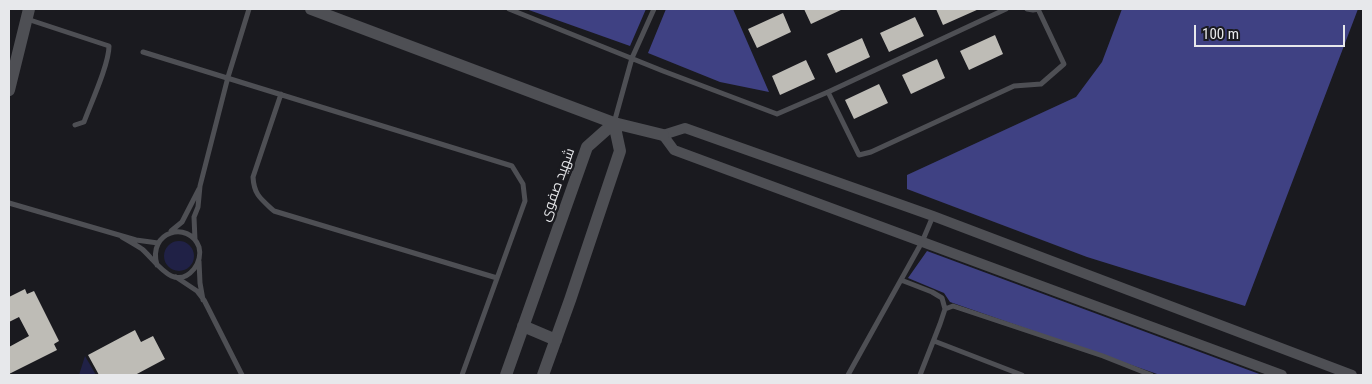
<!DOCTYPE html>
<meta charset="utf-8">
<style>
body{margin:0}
#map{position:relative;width:1372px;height:384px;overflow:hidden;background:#1a1a1f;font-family:"Roboto Condensed",sans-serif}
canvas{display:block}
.frame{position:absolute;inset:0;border:10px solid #e7e8eb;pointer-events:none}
.scale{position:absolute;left:1194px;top:25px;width:151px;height:22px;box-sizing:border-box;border:2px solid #e7e8eb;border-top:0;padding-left:6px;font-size:15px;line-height:18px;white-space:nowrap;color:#e7e8eb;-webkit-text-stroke:4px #1a1a1f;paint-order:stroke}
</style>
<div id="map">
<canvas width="1372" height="384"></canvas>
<div class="frame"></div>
<div class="scale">100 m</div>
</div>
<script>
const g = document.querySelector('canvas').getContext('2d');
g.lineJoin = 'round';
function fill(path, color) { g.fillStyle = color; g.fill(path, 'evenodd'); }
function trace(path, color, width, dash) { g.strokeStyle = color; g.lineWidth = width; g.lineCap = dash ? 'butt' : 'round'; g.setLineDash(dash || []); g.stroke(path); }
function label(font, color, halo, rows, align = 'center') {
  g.font = font + ' "Roboto Condensed",Cairo,sans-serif'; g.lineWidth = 5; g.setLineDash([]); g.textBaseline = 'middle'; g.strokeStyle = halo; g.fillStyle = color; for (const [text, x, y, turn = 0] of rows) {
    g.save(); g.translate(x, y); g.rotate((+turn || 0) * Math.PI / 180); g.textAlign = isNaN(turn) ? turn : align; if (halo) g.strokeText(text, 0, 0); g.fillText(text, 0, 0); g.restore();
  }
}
fill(new Path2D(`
 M164 256a15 15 0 1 1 30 0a15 15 0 1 1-30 0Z
 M85,356l11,19h-17z`), '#202146');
fill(new Path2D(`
 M526,9h120l-16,37z
 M666,9h67l36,83 -49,-10 -72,-29z
 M1122,9h236l-113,297 -158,-49 -180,-68v-14l169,-78 26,-35z
 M927,251l335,124h-102l-210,-73 -6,-9 -36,-15z`), '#3f4183');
fill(new Path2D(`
 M804,9h39l-32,15z
 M936,9h43l-36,16z
 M783,13l8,19 -34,16 -9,-19z
 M915,17l9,19 -35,16 -9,-19z
 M995,35l8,19 -34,16 -9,-19z
 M862,38l8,19 -34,16 -9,-19z
 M937,59l8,19 -34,16 -9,-19z
 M806,60l9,19 -35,16 -8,-19z
 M879,84l9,19 -34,16 -9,-19z
 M25,289l2,5 7,-3 25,50 -5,3 3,6 -48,24v-27l20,-11 -10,-19 -10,5v-25z
 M135,330l6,12 12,-6 12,23 -30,16h-36l-11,-20z`), '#bebcb6');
trace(new Path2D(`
 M509,9l154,62 114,43 51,-22 178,-83
 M1027,9l6,1 6,-1
 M27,19l82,27c0,18 -18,57 -25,76l-9,3
 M143,52l369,114 11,18 2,17 -63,174
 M828,92l31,63 12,-3 143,-66 27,-2 23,-20 -26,-55
 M281,94l-28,83c1,18 8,22 21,34l223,67
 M614,123l18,-65 22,-49
 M9,203l127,37 22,3
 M171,231l11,-9 17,-33
 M122,237c7,4 14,8 20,12 14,12 32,44 52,20 5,-6 7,-15 5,-22 -10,-27 -52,-16 -42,18
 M195,240l-1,-23 4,-10 2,-21 28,-109 21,-68
 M199,261l1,22 3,17
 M176,277l21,14 7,9 38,75
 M901,280l31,12 10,6 3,11 -5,15 -20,51
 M945,309l8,-3 150,50 48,19
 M934,341l88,34
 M848,375l74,-133 11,-26`), '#4e4f54', 5);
trace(new Path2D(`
 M1282,375l-608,-225 -11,-15 22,-7 248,88 419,159`), '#4e4f54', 10);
trace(new Path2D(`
 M311,9l303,114 49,12
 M9,90l20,-81
 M523,326l33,14
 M506,375l81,-228 27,-24 6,28 -50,149 -27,75`), '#4e4f54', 12);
label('14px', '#e7e8eb', '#1a1a1f', [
 ["شهید صفوی",558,185,-70]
]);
</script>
